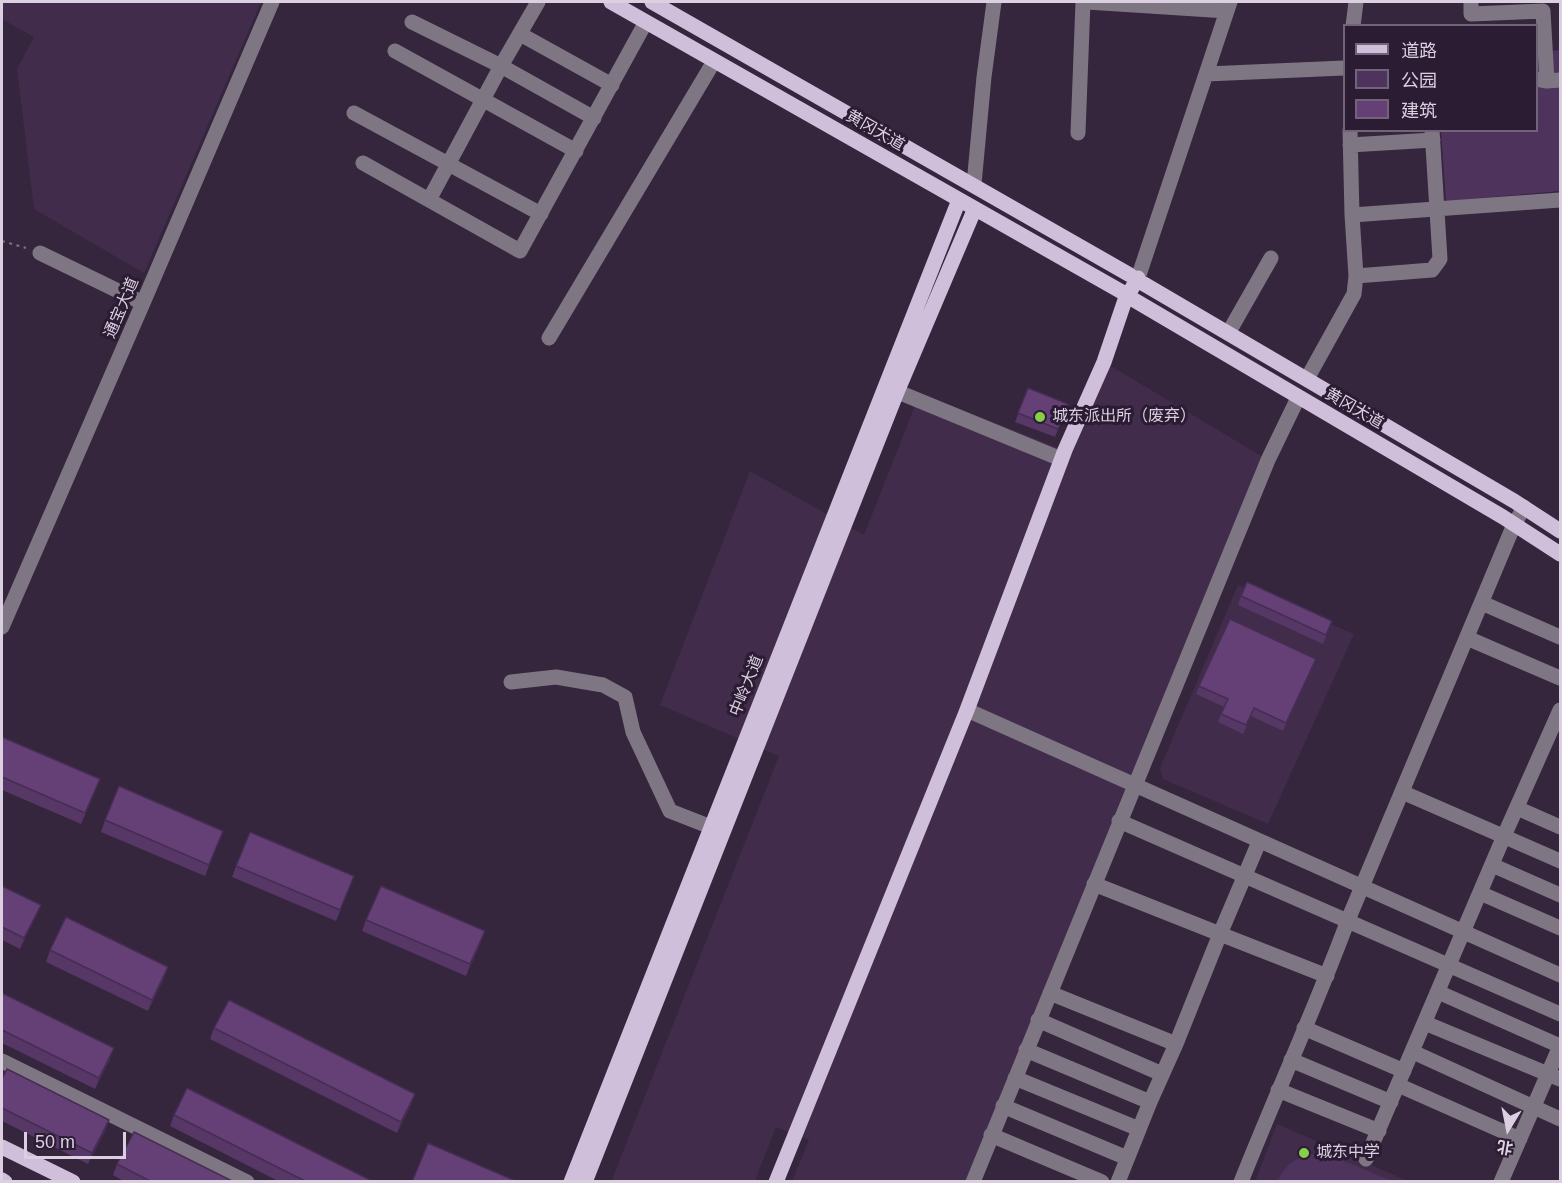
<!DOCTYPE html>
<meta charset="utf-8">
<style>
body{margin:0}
#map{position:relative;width:1562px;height:1183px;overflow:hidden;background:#35253d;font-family:Arial,"Noto Sans SC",sans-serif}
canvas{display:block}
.frame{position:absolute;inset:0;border:3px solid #dad0e0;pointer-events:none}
.legend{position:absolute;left:1343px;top:24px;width:195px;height:108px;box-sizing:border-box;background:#2b1b33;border:2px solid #716378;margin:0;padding:8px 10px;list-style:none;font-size:18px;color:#dad0e0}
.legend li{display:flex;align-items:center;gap:12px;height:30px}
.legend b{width:30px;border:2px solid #716378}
.north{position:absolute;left:1478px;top:1099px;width:60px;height:60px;-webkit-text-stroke:4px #2b1b33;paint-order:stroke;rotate:190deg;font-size:16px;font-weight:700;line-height:24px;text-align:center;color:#dad0e0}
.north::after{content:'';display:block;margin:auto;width:21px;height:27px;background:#dad0e0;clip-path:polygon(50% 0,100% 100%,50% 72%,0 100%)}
.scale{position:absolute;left:24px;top:1132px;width:102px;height:27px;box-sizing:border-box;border:3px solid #dad0e0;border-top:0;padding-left:8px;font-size:18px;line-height:21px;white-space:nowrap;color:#dad0e0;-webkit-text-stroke:4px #2b1b33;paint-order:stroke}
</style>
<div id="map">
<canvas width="1562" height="1183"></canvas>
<div class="frame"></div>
<ul class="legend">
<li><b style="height:8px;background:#d0bfda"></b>道路</li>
<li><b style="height:16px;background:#4e335c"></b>公园</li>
<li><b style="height:16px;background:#644077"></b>建筑</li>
</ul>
<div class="north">北</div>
<div class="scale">50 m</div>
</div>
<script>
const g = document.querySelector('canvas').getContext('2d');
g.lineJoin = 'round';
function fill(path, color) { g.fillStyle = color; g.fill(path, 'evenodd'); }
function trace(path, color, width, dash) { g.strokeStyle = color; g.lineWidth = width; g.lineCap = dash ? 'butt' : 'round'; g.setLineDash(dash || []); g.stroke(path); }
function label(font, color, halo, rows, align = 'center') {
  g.font = font + ' Arial,"Noto Sans SC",sans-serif'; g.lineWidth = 6; g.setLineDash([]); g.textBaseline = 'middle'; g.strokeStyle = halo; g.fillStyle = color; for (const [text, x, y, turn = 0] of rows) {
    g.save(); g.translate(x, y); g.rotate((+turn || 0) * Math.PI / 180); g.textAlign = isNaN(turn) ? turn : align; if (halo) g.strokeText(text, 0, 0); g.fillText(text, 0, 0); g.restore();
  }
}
fill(new Path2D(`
 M2,2h259l-117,271 -110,-64 -17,-140 17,-32 -32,-18z
 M1104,362l164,98 -294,721h-182l17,-41 -33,-13 -21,54 -144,1 168,-426 -119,-51 90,-234 114,64 56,-142 144,57z
 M1238,585l116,49 -86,190 -105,-45 -3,-11z
 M1277,1124l131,57 -153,1z`), '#412d4b');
fill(new Path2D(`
 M1560,50v141l-114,10 -5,-70 95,-1 1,-78z
 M1318,1153l12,2 62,26h-114c7,-18 22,-26 40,-28z`), '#4e335c');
trace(new Path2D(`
 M2,241l24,7`), '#807387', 2, [3, 4.5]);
trace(new Path2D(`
 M1087,2l140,9
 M1471,2v12l72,-3 4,70
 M412,22l89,44 93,52
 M1353,26l3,-24
 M520,34l92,51
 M395,51l181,100
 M1206,74l138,-6
 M1536,79l11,2 13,-1
 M354,113l187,101
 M1078,133l5,-131
 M1350,145l83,-5
 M363,163l157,88 122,-222
 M974,184l10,-107 10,-75
 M429,200l72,-134 37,-64
 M1352,215l208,-15
 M40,253l103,50
 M1356,276l76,-6 8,-11 -8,-129
 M1138,278l92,-276
 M1230,330l41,-72
 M549,338l161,-270
 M1308,377l46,-83 2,-18 -4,-61 -2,-85
 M886,387l175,72
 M1482,603l78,34
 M2,627l141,-324 129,-301
 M1467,638l93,40
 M511,682l45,-5 47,8 22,12 8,35 37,79 41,16
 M967,710l593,265
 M1402,792l158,69
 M1517,808l43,19
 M1119,821l441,193
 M1492,865l68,30
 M1094,884l126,50 39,-92
 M1480,893l80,35
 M1438,992l122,54 -59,136
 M1050,993l126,51
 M1038,1020l124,54
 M1425,1023l135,56
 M1304,1028l100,43
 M1026,1050l124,52
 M1413,1052l147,67
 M1291,1060l100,42
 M2,1061l245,121
 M1015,1078l124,51
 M1398,1085l122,54
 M1278,1090l101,41
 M1003,1106l124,52
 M991,1135l111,47
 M1366,1159l138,-323 56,-126
 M973,1182l295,-722 29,-60
 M1118,1182l32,-80 26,-58 44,-110 107,42
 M1241,1182c35,-88 74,-173 107,-262l165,-393 11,-20`), '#7e7683', 15);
trace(new Path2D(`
 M611,2l511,290
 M652,2l478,273
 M1144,284l370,217 46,30
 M1129,297l374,220 57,37
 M2,1147l71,35
 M2,1180l3,2
 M571,1182l386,-977
 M585,1182l312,-790 76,-179
 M776,1182l191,-472 98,-260 39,-88 21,-62 13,-22`), '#d0bfda', 15);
fill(new Path2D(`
 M1028,388l40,16 -13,33 -40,-15z
 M1241,596l88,33 -6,15 -85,-39z
 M1313,667l-30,64 -32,-15 -8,18 -25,-12 6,-15 -28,-13 3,-8z
 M2,737l94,53 -15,34 -79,-34z
 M105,820l118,11 -18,45 -104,-44z
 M236,866l118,10 -18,45 -104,-44z
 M2,886l34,30 -16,33 -18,-9z
 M366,920l115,22 -15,34 -104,-45z
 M50,950l114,28 -16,33 -102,-49z
 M2,993l108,66 -15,30 -93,-46z
 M214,1028l197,77 -14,28 -187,-94z
 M2,1079l107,41 -4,11 -17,33 -86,-43z
 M174,1115l200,67h-94l-110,-56z
 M117,1164l117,18h-109l-12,-7z`), '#563766');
fill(new Path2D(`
 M1316,659l-3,8 -30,64 3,-8z
 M41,905l-5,11 -16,33 4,-11z
 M485,931l-4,11 -15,34 4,-12z
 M168,967l-4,11 -16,33 4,-11z
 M114,1048l-4,11 -15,30 4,-11z
 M415,1094l-4,11 -14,28 4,-11z
 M109,1120l-4,11 -17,33 4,-11z`), '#462d53');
const building = new Path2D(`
 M1028,388l40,16 -10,25 -40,-16z
 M1247,582l85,39 -6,14 -85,-39z
 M1230,619l86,40 -30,64 -32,-15 -8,17 -25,-11 7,-15 -29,-13z
 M2,737l98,42 -15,34 -83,-36z
 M119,786l104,45 -14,34 -104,-45z
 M250,832l104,44 -14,34 -104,-44z
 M2,886l39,19 -17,33 -22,-11z
 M381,886l104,45 -15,33 -104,-44z
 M66,917l102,50 -16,33 -102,-50z
 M2,993l112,55 -15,30 -97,-48z
 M229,1000l186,94 -14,28 -187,-94z
 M7,1069l102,51 -17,33 -90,-45v-29z
 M187,1088l187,94h-67l-133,-67z
 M134,1132l100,50h-82l-35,-18z
 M428,1143l90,39h-106z`);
fill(building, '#644077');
trace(building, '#462d53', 1.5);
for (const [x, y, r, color] of [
 [1040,417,6,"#87cf4b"],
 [1304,1153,6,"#87cf4b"]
]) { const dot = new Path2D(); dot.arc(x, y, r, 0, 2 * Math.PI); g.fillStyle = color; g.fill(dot); trace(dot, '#2b1b33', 2); }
label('16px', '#dad0e0', '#2b1b33', [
 ["黄冈大道",875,131,30],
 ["通宝大道",122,308,-67],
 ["黄冈大道",1354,409,30],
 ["中岭大道",747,686,-68]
]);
label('16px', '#dad0e0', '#2b1b33', [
 ["城东派出所（废弃）",1052,417],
 ["城东中学",1316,1153]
], 'left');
</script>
